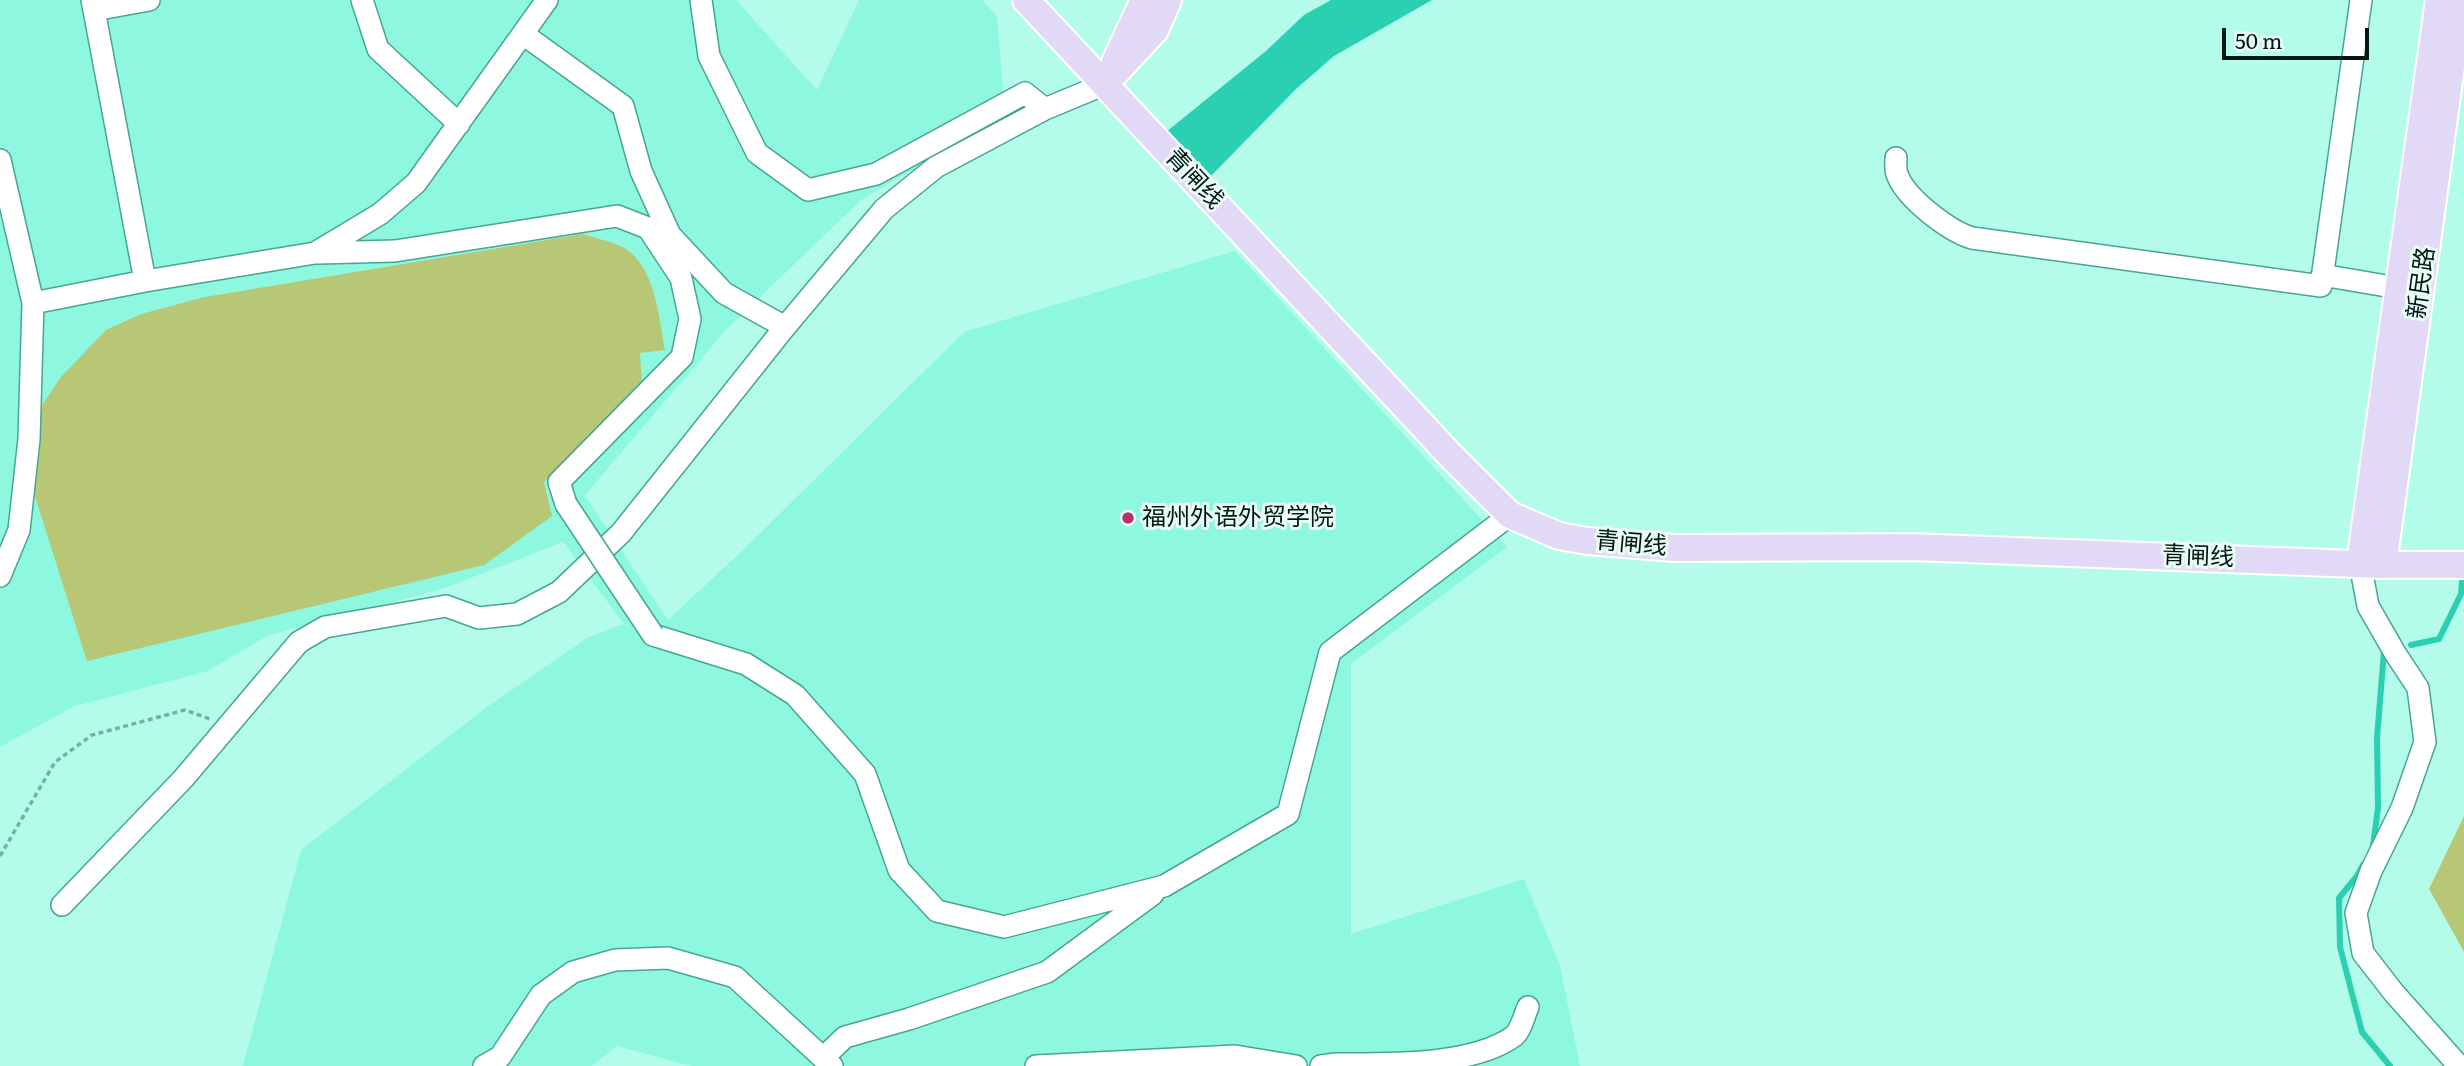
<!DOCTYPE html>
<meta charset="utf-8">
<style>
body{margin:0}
#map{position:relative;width:2464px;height:1066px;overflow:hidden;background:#b3fcea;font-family:Literata,serif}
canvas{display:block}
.scale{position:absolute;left:2222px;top:28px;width:147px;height:32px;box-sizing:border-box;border:4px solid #001914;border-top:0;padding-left:9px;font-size:21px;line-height:24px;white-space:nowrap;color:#001914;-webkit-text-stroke:5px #ebfcf7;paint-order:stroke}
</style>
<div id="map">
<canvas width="2464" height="1066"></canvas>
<div class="scale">50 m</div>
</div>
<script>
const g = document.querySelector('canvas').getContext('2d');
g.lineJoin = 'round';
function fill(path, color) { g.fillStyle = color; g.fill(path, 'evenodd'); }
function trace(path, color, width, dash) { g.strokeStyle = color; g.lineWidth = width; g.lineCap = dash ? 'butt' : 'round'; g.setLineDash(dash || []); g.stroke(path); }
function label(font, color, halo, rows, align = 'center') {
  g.font = font + ' Literata,"Noto Sans SC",serif'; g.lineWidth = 6; g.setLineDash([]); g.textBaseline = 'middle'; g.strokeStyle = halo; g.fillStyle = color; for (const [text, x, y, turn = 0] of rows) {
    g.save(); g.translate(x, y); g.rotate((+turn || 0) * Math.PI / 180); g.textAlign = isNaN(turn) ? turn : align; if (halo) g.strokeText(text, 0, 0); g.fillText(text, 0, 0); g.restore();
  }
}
fill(new Path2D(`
 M0,0h736l81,90 42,-90h123l15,16 8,100 -144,84 -135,130 -141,165 83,125 75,-70 221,-218 271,-81 272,296 -156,117v270l173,-55 36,87 20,100h-889l-74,-20 -25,20h-349l58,-216 186,-143 100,-69 37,-14 -61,-82 -118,46 -176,47 -61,36 -133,35 -75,41z`), '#8df7df');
fill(new Path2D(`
 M583,234c12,4 26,7 37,12 35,15 39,72 45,104l-25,3 2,30 -98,99 8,34 -68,49 -397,96 -53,-168 4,-82 23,-34 45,-47 35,-16 64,-17z
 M2464,816v136l-35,-63z`), '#b8c776');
fill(new Path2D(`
 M1331,0h101l-98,56 -38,33 -88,90 -42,-47 100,-81 38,-36z`), '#2bcfb2');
trace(new Path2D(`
 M2411,645l28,-6 22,-45 1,-12
 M2373,846l5,-38 -1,-70 7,-87
 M2363,865l-6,11 -18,22 1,49 22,85 28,34`), '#2bcfb2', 6);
const minor = new Path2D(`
 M92,0l2,10 55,-10
 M362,0l16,49 81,75
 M701,0l8,56 48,97 51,37 68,-16 149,-81 20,16
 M94,10l51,271
 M523,34l100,72 18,65 29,64 54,58 61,34
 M1896,158c0,5 -1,11 1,16 8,24 52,57 75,64l349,48 40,-286
 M0,160l33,143 112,-22 170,-28 65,-39 36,-31 131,-183
 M318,253l77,-2 222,-35 31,12 33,50 9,41 -8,38 -123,125 7,22
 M2322,275l76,13
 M2360,563l8,43 27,47 23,35 7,54 -23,66 -31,63 -15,42 7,40 31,40 65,73
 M0,576l19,-46 10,-91 4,-136
 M653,635l93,29 49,31 70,79 34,96 38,41 67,16 160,-41 124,-72 42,-162 180,-137
 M62,905l121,-126 116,-137 26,-15 121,-21 33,12 38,-4 42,-22 62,-59 164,-206 99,-118 52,-42 109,-58 60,-25
 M484,1066l16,-9 41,-62 32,-23 42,-12 53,-2 67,19 88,81
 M832,1066l-9,-8 22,-21 64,-18 138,-47 106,-78
 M1036,1066l199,-10 61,10
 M1321,1066l15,-2c54,0 137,2 178,-28 7,-6 10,-20 14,-29`);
const major = new Path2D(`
 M1026,0l424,455 60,60 49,21 28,5 88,7 237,-1 471,18h81
 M1115,62l29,-62
 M1105,84l50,-54 13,-30
 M2360,563l79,-563
 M2383,565l77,-565`);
trace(minor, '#46a692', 24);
trace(major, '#fff', 30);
trace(new Path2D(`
 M0,856l55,-94 37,-27 93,-25 25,9`), '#77b0a2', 3.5, [5, 3.5]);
trace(minor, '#fff', 21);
trace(major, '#e1d9f6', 26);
const minorBridge = new Path2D(`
 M566,504l87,131`);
trace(minorBridge, '#46a692', 24, []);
trace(minorBridge, '#fff', 21);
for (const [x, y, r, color] of [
 [1128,518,7,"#b72f6e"]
]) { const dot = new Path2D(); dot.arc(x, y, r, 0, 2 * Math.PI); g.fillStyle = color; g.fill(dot); trace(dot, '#ebfcf7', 2.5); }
label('24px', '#001914', '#ebfcf7', [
 ["青闸线",1194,179,47],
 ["新民路",2422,283,-82],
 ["青闸线",1631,544,5],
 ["青闸线",2198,557,2]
]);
label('24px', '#001914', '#ebfcf7', [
 ["福州外语外贸学院",1142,518]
], 'left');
</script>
